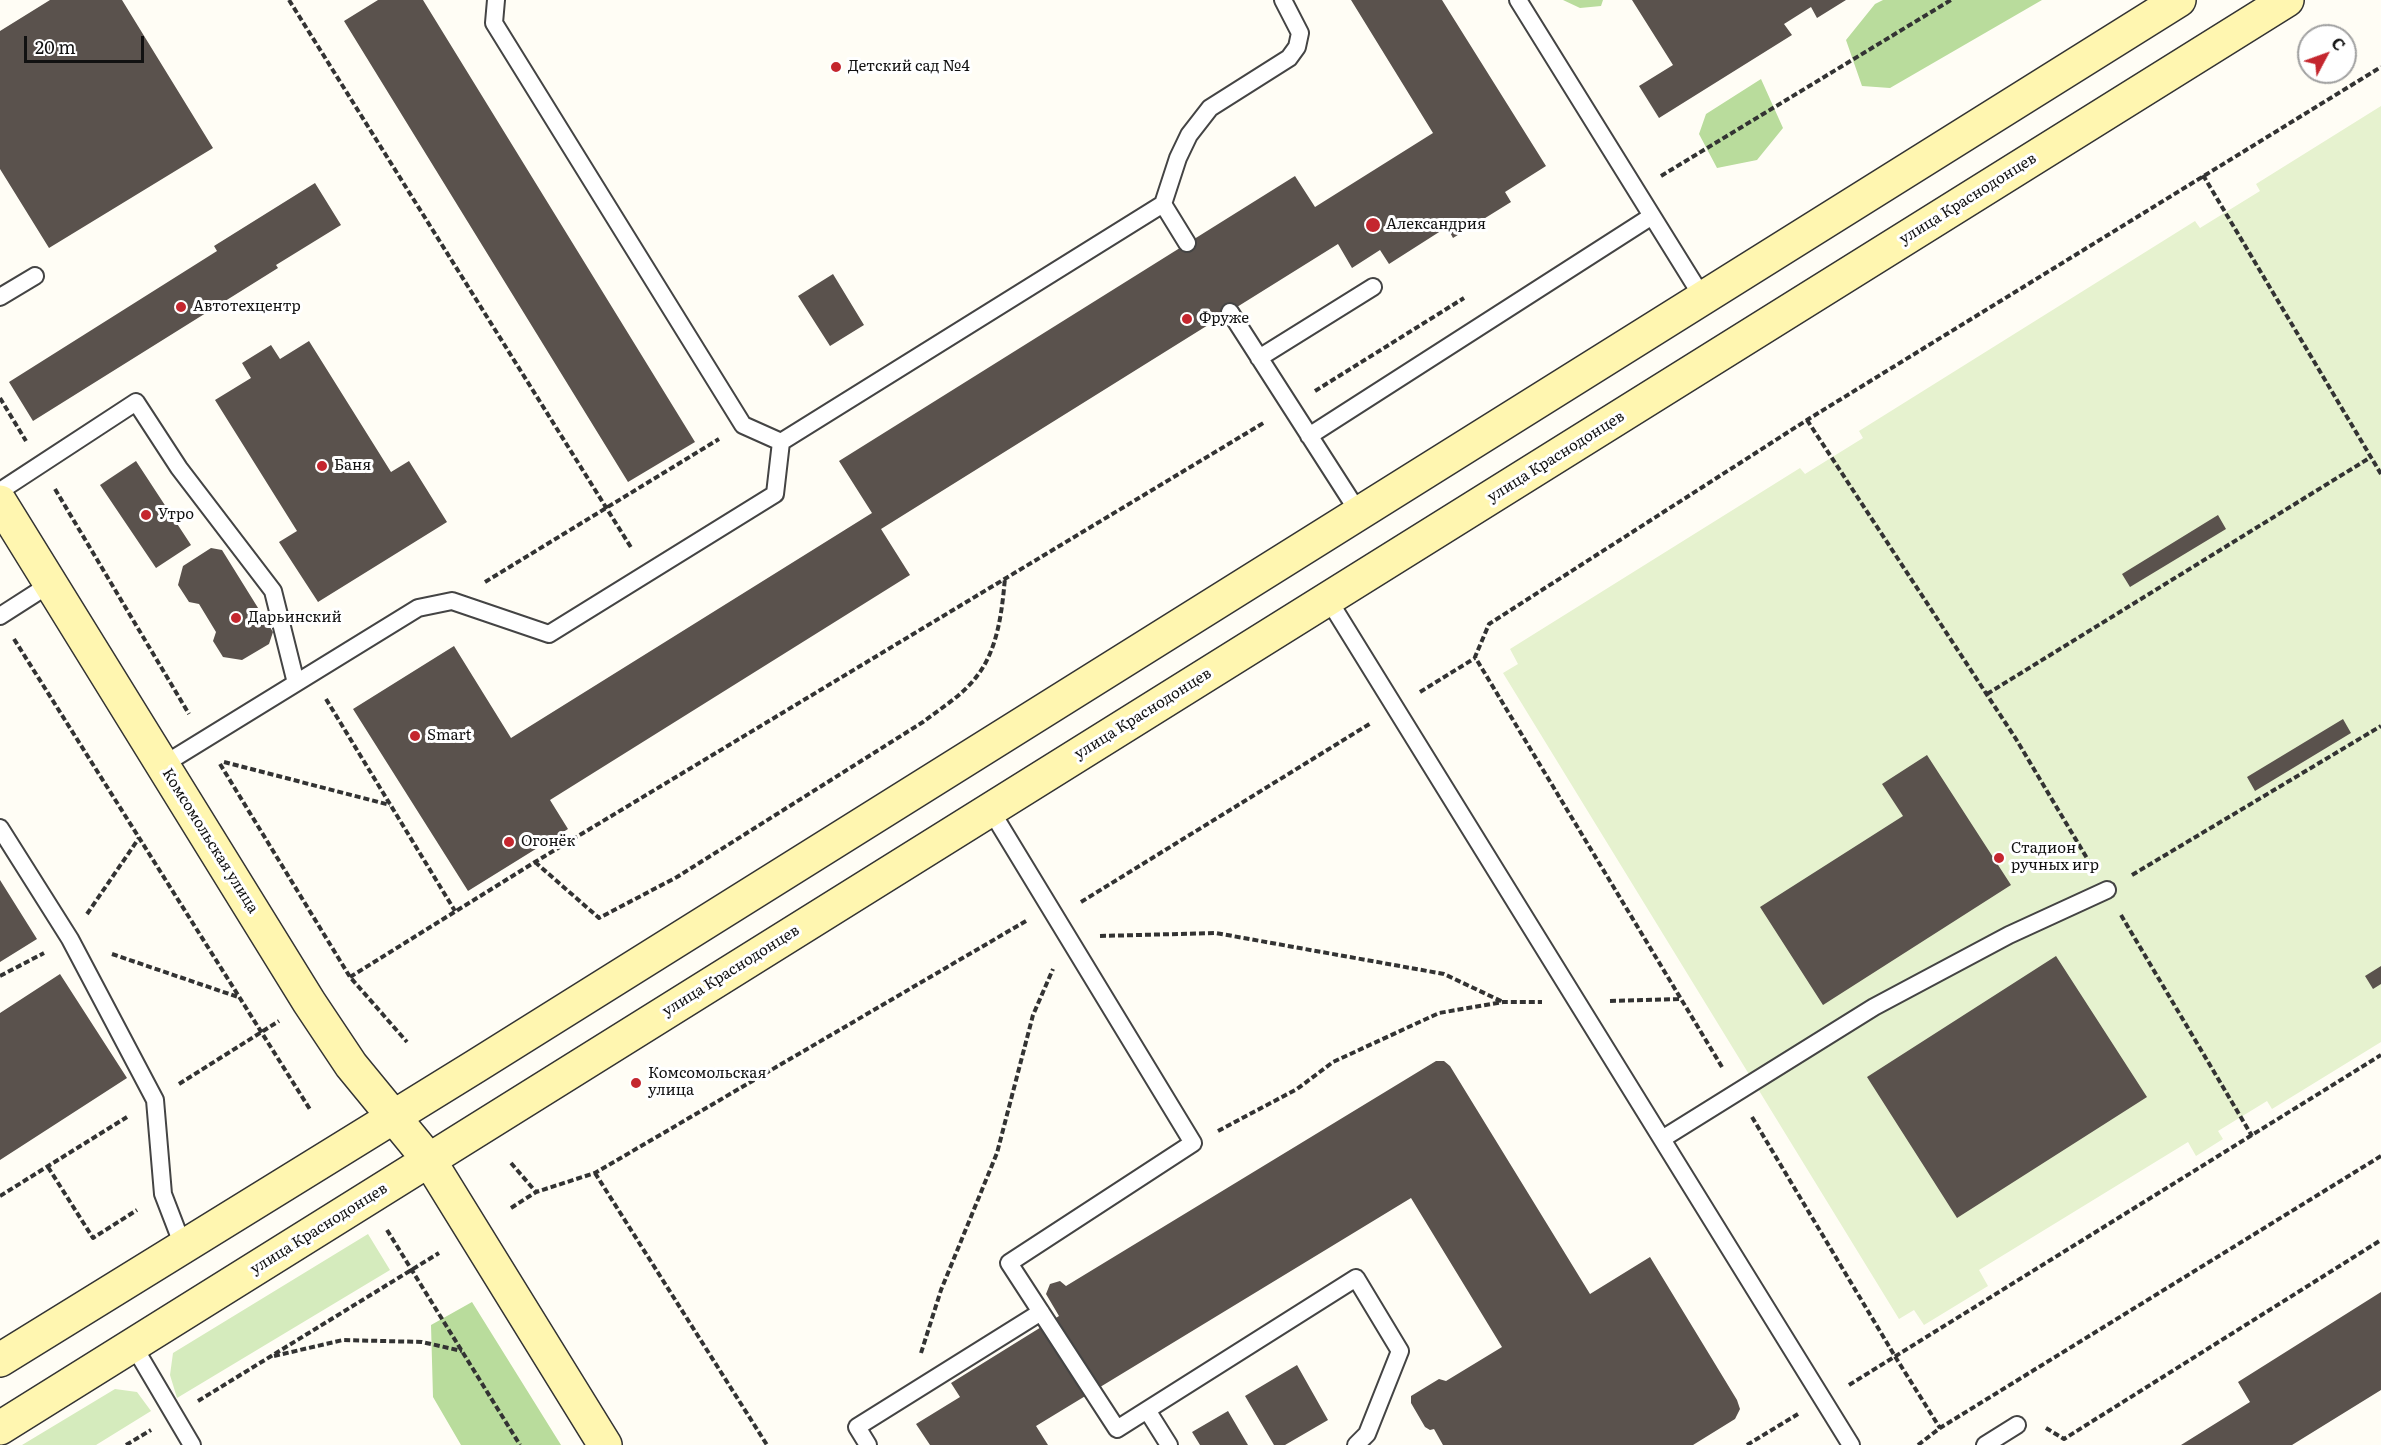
<!DOCTYPE html>
<meta charset="utf-8">
<style>
body{margin:0}
#map{position:relative;width:2381px;height:1445px;overflow:hidden;background:#fffdf5;font-family:Literata,serif}
canvas{display:block}
.north{position:absolute;left:2297px;top:24px;width:60px;height:60px;box-sizing:border-box;background:#fff;border:2px solid #a0a0a0;border-radius:50%;rotate:49deg;font-size:16px;font-weight:700;line-height:24px;text-align:center;color:#111}
.north::after{content:'';display:block;margin:auto;width:21px;height:27px;background:#c4262e;clip-path:polygon(50% 0,100% 100%,50% 72%,0 100%)}
.scale{position:absolute;left:24px;top:36px;width:120px;height:27px;box-sizing:border-box;border:3px solid #111;border-top:0;padding-left:8px;font-size:18px;line-height:21px;white-space:nowrap;color:#111;-webkit-text-stroke:4px #fff;paint-order:stroke}
</style>
<div id="map">
<canvas width="2381" height="1445"></canvas>
<div class="north">С</div>
<div class="scale">20 m</div>
</div>
<script>
const g = document.querySelector('canvas').getContext('2d');
g.lineJoin = 'round';
function fill(path, color) { g.fillStyle = color; g.fill(path, 'evenodd'); }
function trace(path, color, width, dash) { g.strokeStyle = color; g.lineWidth = width; g.lineCap = dash ? 'butt' : 'round'; g.setLineDash(dash || []); g.stroke(path); }
function label(font, color, halo, rows, align = 'center') {
  g.font = font + ' Literata,serif'; g.lineWidth = 6; g.setLineDash([]); g.textBaseline = 'middle'; g.strokeStyle = halo; g.fillStyle = color; for (const [text, x, y, turn = 0] of rows) {
    g.save(); g.translate(x, y); g.rotate((+turn || 0) * Math.PI / 180); g.textAlign = isNaN(turn) ? turn : align; if (halo) g.strokeText(text, 0, 0); g.fillText(text, 0, 0); g.restore();
  }
}
fill(new Path2D(`
 M368,1234l22,36 -213,128 -7,-23 3,-22z
 M115,1389l22,3 14,19 -55,34h-74z`), '#d5ebbd');
fill(new Path2D(`
 M1563,0h40l-2,6 -21,2z
 M1883,0h159l-152,88 -28,-2 -16,-46 29,-36z
 M1761,79l22,49 -26,32 -40,8 -18,-34 7,-20z
 M472,1302l89,143h-100l-28,-48 -2,-72z`), '#b9dc9c');
fill(new Path2D(`
 M2381,106v936l-109,67 -5,-8 -49,30 5,8 -27,17 -8,-14 -209,128 9,16 -64,39 -10,-15 -15,9 -396,-646 15,-9 -8,-15 290,-181 5,6 58,-36 -4,-7 336,-210 5,7 60,-37 -4,-7z`), '#e6f2cf');
fill(new Path2D(`
 M50,0h72l91,148 -164,100 -49,-79v-138z
 M378,0h45l272,442 -67,40 -284,-461z
 M1351,0h91l104,166 -41,26 6,10 -58,36 -6,-11 -58,37 -9,-14 -28,18 -14,-24 -457,285 29,46 -360,225 18,29 -100,62 -115,-182 101,-63 57,92 361,-225 -33,-52 456,-285 20,31 118,-74z
 M1632,0h214l-29,18 -6,-11 -27,17 8,11 -133,83 -20,-32 34,-21z
 M315,183l26,42 -65,40 2,3 -245,153 -24,-39 208,-131 -3,-5z
 M833,274l31,51 -34,21 -32,-50z
 M309,341l82,131 18,-11 38,61 -129,80 -39,-60 18,-11 -82,-131 36,-22 -9,-15 29,-18 9,14z
 M136,461l55,84 -35,23 -56,-83z
 M2218,515l8,14 -96,58 -8,-13z
 M211,548l11,2 51,82 -4,12 -27,16 -19,-3 -10,-16 3,-9 -17,-28 -10,-2 -11,-17 5,-19z
 M2343,719l8,14 -96,58 -8,-14z
 M1927,755l84,130 -188,120 -63,-98 143,-91 -21,-32z
 M0,880l37,59 -37,23z
 M2056,956l91,141 -190,121 -90,-141z
 M2381,966v18l-8,5 -8,-13z
 M60,974l67,104 -127,82v-147z
 M1436,1061h8l6,5 140,228 60,-37 87,143 3,9 -5,10 -42,26h-250l-9,-16 -4,1 -5,-3 -14,-24v-7l28,-17 7,2 56,-34 -91,-149 -375,228 12,19h-118l-14,-21 44,-27 -9,-14 108,-67 -13,-22 4,-10 10,-3 6,5z
 M2381,1292v98l-89,55h-111l69,-43 -12,-20z
 M1297,1365l31,55 -43,25h-11l-29,-49z
 M1228,1411l20,34h-48l-8,-13z`), '#5a524d');
const lane = new Path2D(`
 M496,0l-2,23 249,402 38,17
 M1518,0l185,298
 M1163,204l24,39
 M0,297l35,-21
 M1230,312l129,201
 M1259,358l114,-71
 M1309,436l343,-220
 M781,442l382,-238 15,-46 11,-23 21,-27 79,-50 8,-11 3,-14 -17,-33
 M0,491l136,-89 43,66 94,123 23,92
 M1328,599l523,846
 M0,616l50,-32
 M163,765l255,-157 34,-7 97,33 226,-140 6,-52
 M990,809l203,334 -184,120 108,166 239,-151 44,73 -33,83 -11,11
 M0,828l70,111 85,161 8,94 20,52
 M1662,1139l212,-132 135,-72 98,-45
 M133,1345l59,100
 M1147,1410l22,35
 M868,1445l-11,-18 184,-115
 M1985,1445l32,-20`);
const secondary = new Path2D(`
 M0,502l309,500 42,63 78,95 176,285
 M0,1360l476,-294 1703,-1066
 M0,1428l2287,-1428`);
trace(lane, '#444', 20);
trace(secondary, '#333', 36);
trace(new Path2D(`
 M289,0l343,549
 M2203,175l178,299
 M1661,176l290,-176
 M1315,391l149,-93
 M0,398l26,43
 M1807,420l209,319 75,126
 M55,489l134,225
 M485,582l234,-143
 M14,639l297,472
 M1420,692l55,-34
 M1987,694l384,-237
 M326,699l129,212
 M224,762l166,43
 M220,764l130,213 57,65
 M535,862l64,56 78,-41 246,-155c18,-14 40,-27 54,-46 21,-27 25,-65 28,-98
 M2132,875l249,-149
 M1081,902l290,-179
 M87,914l52,-76
 M2121,915l131,221
 M1100,936l116,-3 228,41 59,28
 M112,954l126,43
 M0,976l44,-23
 M350,977l185,-115 730,-440
 M1610,1001l71,-2
 M1722,1067l-247,-410 14,-33 318,-204 574,-353
 M179,1084l100,-63
 M1752,1117l144,241 44,70
 M1218,1131l79,-42 36,-27 106,-49 64,-11h39
 M511,1163l25,29
 M48,1167l45,71 44,-28
 M595,1173l172,272
 M0,1196l127,-79
 M511,1208l25,-16 59,-19 431,-252
 M387,1230l133,215
 M921,1353l20,-63 56,-137 36,-138 20,-46
 M274,1356l69,-16 79,2 40,9
 M1849,1385l532,-330
 M198,1401l241,-148
 M2046,1428l18,11 317,-199
 M126,1445l25,-15
 M1747,1445l51,-31
 M1918,1445l22,-17 441,-272`), '#333', 4, [6, 3]);
trace(lane, '#fff', 16);
trace(secondary, '#fff6b0', 33);
for (const [x, y, r, color] of [
 [836,67,6,"#c4262e"],
 [1373,225,8,"#c4262e"],
 [181,307,6,"#c4262e"],
 [1187,319,6,"#c4262e"],
 [322,466,6,"#c4262e"],
 [146,515,6,"#c4262e"],
 [236,618,6,"#c4262e"],
 [415,736,6,"#c4262e"],
 [509,842,6,"#c4262e"],
 [1999,858,6,"#c4262e"],
 [636,1083,6,"#c4262e"]
]) { const dot = new Path2D(); dot.arc(x, y, r, 0, 2 * Math.PI); g.fillStyle = color; g.fill(dot); trace(dot, '#fff', 2); }
label('15px', '#111', '#fff', [
 ["Детский сад №4",848,67],
 ["Александрия",1386,225],
 ["Автотехцентр",193,307],
 ["Фруже",1199,319],
 ["Баня",334,466],
 ["Утро",158,515],
 ["Дарьинский",248,618],
 ["Smart",427,736],
 ["Огонёк",521,842],
 ["Стадион",2011,849],
 ["ручных игр",2011,866],
 ["Комсомольская",648,1074],
 ["улица",648,1091]
], 'left');
label('15px', '#111', '#fff', [
 ["улица Краснодонцев",1968,199,-32],
 ["улица Краснодонцев",1556,457,-32],
 ["улица Краснодонцев",1143,714,-32],
 ["Комсомольская улица",210,841,58],
 ["улица Краснодонцев",731,971,-32],
 ["улица Краснодонцев",319,1229,-32]
]);
</script>
